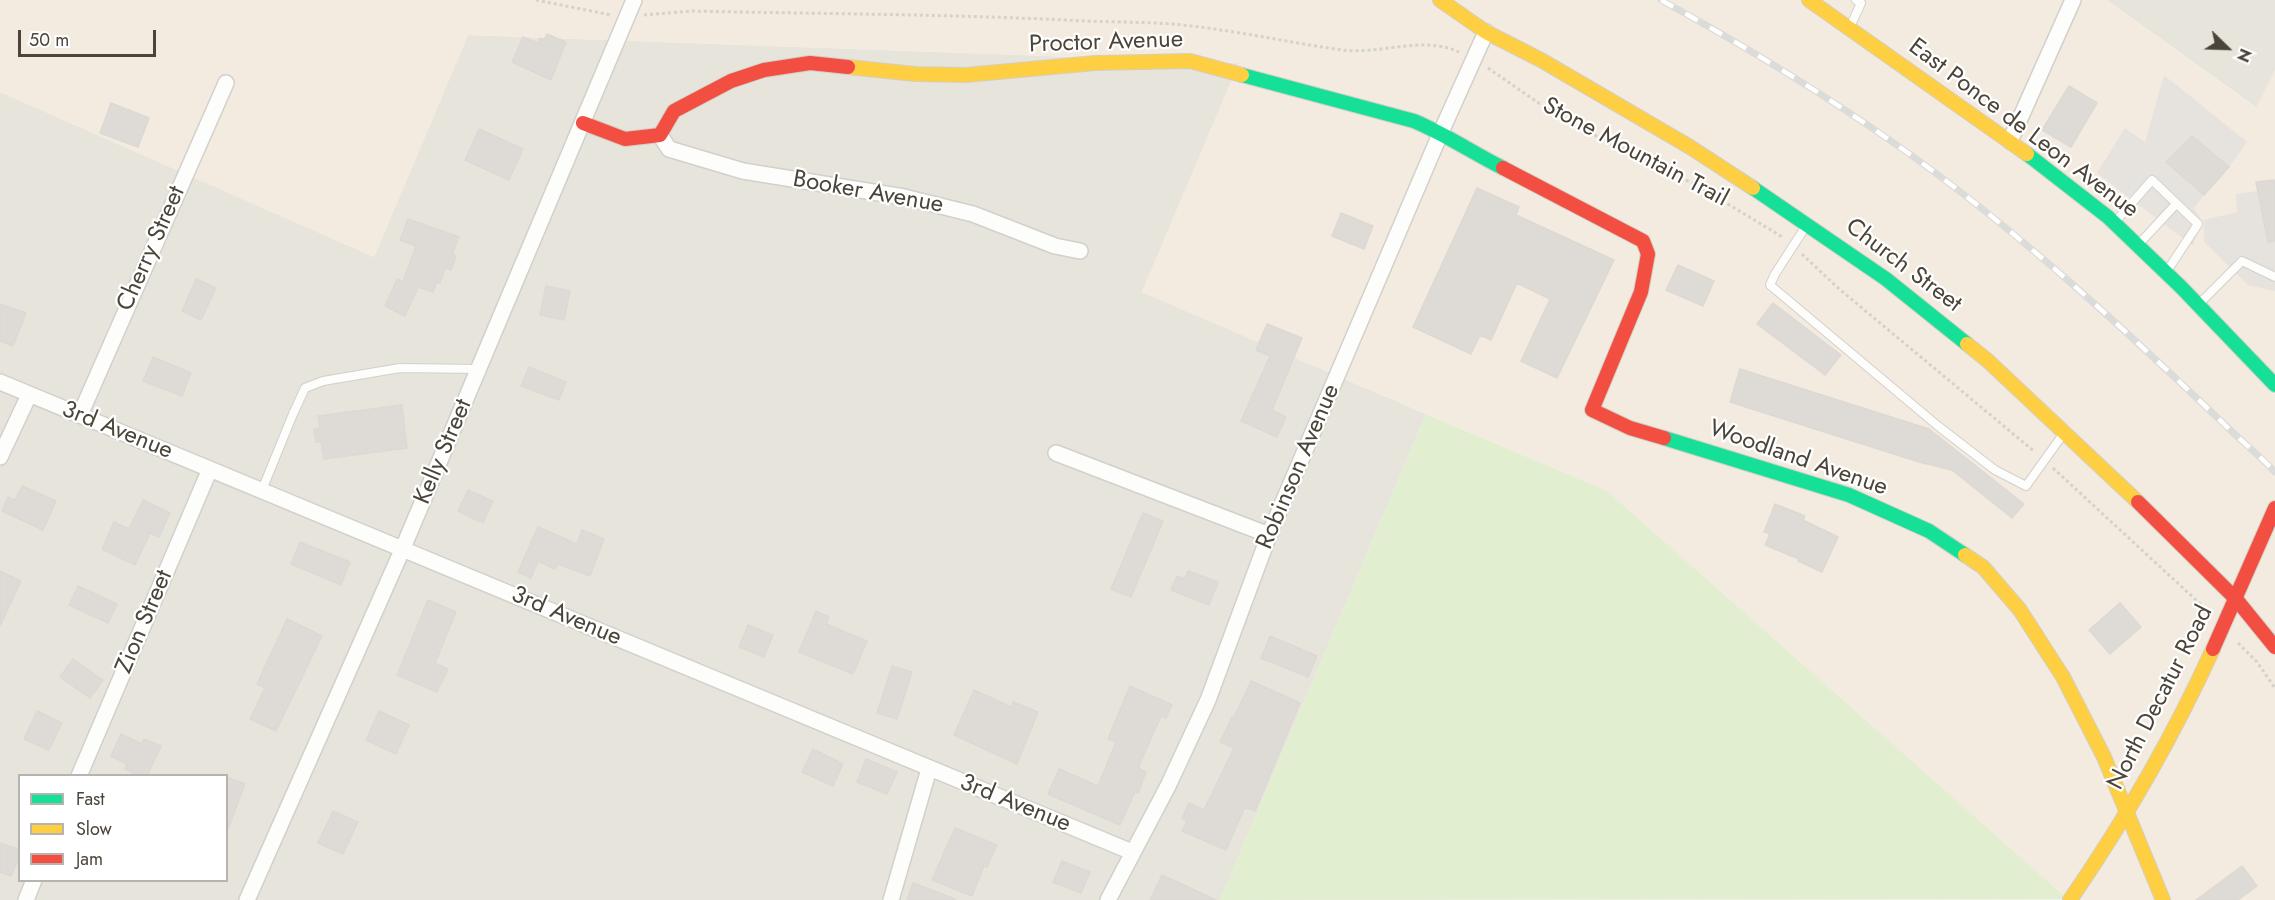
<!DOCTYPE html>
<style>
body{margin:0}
#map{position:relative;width:2275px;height:900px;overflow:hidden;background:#f4f2ee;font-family:Jost,sans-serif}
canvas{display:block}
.legend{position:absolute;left:18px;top:774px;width:210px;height:108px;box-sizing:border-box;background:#fff;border:2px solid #b7b4b0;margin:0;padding:8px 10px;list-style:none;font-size:18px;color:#4b4439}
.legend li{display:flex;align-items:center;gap:12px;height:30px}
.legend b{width:30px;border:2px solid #b7b4b0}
.north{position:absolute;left:2197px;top:18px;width:60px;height:60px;-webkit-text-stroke:4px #fff;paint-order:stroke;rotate:113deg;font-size:16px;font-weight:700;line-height:24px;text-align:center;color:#4b4439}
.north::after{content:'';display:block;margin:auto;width:21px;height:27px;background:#4b4439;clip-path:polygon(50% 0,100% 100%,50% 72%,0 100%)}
.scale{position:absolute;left:18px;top:30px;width:138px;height:27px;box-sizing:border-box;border:3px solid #4b4439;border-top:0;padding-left:8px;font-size:18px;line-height:21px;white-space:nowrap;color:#4b4439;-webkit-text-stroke:4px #fff;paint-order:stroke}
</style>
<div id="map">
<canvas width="2275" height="900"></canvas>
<ul class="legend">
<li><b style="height:8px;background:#16e098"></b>Fast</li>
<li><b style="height:8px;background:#ffcf43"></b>Slow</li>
<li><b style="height:8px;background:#f24e42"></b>Jam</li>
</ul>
<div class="north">N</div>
<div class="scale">50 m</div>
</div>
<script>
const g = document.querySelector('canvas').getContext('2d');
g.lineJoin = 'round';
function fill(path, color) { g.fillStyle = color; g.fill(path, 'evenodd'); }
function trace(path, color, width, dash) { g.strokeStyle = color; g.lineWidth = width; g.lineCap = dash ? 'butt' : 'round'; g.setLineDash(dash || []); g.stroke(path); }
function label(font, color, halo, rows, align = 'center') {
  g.font = font + ' Jost,sans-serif'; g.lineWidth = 4.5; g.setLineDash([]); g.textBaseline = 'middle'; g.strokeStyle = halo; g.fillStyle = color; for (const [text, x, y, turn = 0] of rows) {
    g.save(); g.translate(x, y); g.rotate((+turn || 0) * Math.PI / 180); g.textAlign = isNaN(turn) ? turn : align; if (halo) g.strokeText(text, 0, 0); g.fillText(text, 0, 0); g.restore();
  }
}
fill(new Path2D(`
 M2107,0h168v70l-18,38z
 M468,35l771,28 -97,229 284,122 -206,486h-1220v-808l374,165zM20,776h206v104h-206z`), '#e7e4dc');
fill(new Path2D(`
 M0,0h2107l149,108 19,-38v830h-208l-460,-409 -465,-199 97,-229 -771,-28 -94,222 -374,-165z`), '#f3ebdf');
fill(new Path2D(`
 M1426,414l181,77 460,408 -847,1z`), '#e1eecf');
fill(new Path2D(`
 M2164,75l83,67 -18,25 -37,-31 -26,26 38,33 -10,13 7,11 -8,27 -96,-73 28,-45 20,14z
 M2258,191l4,22 13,-2v80l-27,-6 -44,-43v-22l33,-8 -1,-18z`), '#e6e3df');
const building = new Path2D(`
 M547,34l19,8 -15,38 -39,-18 11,-25 15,6 2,-5 4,2z
 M2069,86l28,17 -26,44 -29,-17z
 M111,103l38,15 -11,29 -38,-14z
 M479,129l44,20 -14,31 -44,-20z
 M2192,136l37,31 -25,28 -38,-33z
 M2275,180v61l-7,1 -12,-60z
 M1477,188l42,19 -3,8 98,45 -57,118 -36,-17 29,-62 -33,-16 -26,57 -11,-5 -9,19 -58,-27z
 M1341,213l32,13 -9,23 -32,-13z
 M408,219l51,18 -7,17 4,2 -5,14 -6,-2 -5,15 -3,-1 -4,10 -15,-5 -13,29 -20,-10 12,-27 6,3 13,-36 -16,-6z
 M1678,265l36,16 -11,25 -37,-16z
 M196,279l20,9 -15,32 -19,-9z
 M546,286l24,5 -6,29 -24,-5z
 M1773,303l68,52 -16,20 -68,-51z
 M0,304l26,9 -13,33 -13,-5z
 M1267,324l35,14 -30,72 14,7 -9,20 -36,-16 29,-65 -14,-6z
 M153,357l38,16 -9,23 -39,-15z
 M529,367l37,15 -7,18 -38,-14z
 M1740,369l189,60 95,75 -12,14 -60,-48 -33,-8 -189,-60z
 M402,405l5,43 -83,11 -3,-17h-5l-2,-13 6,-1 -2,-12z
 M22,486l34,15 -13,29 -41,-19 6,-14 7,3z
 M468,490l25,11 -10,22 -25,-12z
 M143,500l27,13 -11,24 -9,-4 -15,32 -33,-16 12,-27 15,7z
 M1775,504l30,12 -2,4 35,17 -16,35 -24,-11 1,-2 -34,-14 5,-11 -6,-2z
 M1143,513l20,8 -32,76 -20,-8z
 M538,527l39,17 5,-14 22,9 -14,37 -32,-12 -3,5 -17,-8 -7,17 -13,-6z
 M300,542l50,20 -9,23 -50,-21z
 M0,571l21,10 -21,45z
 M1188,571l30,11 -9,23 -38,-15 6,-14 8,3z
 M78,586l39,18 -9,19 -39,-18z
 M428,600l28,12 -21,51 13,6 -11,23 -40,-17z
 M2120,603l21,24 -31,27 -21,-24z
 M816,611l13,6 -3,7 41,17 -14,33 -54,-22z
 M287,619l35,17 -46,95 -26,-12 15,-31 -8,-4z
 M748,625l25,10 -9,22 -25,-10z
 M1270,636l47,20 -9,21 -47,-19z
 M73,659l30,21 -13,18 -30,-21z
 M892,666l20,6 -15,47 -20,-6z
 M1251,681l49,22 -45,108 -10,-4 -19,43 -44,-19 5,-10 -5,-3 7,-15 15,7 30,-62 -14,-6 12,-25 2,1z
 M1130,686l42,19 -6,13 -5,-2 -23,52 8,4 -8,21 -3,-1 -15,33 -72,-31 11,-25 39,17 18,-44 -8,-3z
 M974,690l37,17 2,-5 25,10 -21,52 -63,-29z
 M37,711l25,12 -13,27 -25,-11z
 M379,711l30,14 -13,29 -30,-14z
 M121,734l21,10 2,-5 17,7 -14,30h-8l-14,-7 2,-5 -16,-8z
 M813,749l30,15 -10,22 -31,-14z
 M866,759l31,13 -10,22 -30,-12z
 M226,777l19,7 -17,45h-2z
 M333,811l25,11 -15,32 -25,-11z
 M955,828l42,17 -10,22 -3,-1 -12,30 -40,-16z
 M0,843l20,7v6l-9,20 -11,-4z
 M1062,861l28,11 -9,21 -28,-11z
 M2242,866l15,20 -19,14h-42z
 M1162,875l54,25h-66z
 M913,883l42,16v1h-48z`);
fill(building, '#dedbd6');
trace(building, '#dcd9d4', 1.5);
const lane = new Path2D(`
 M1850,27l11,-24 -5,-3
 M2115,222l37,-42 46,44 -31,47
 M1806,226l-31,48 -5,11 168,141 57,44 31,16 38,-53
 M2139,244l37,-40
 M2199,304l43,-43 33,16
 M262,490l31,-76 12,-26 18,-7 77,-13 79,1`);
const street = new Path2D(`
 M660,135l9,14 74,22 161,26 69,17 82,32 25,5
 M2010,141l63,-141
 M0,382l1132,470
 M80,415l146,-332
 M1056,453l213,82
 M0,457l29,-62
 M79,776l131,-307
 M26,900l8,-20
 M247,900l156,-352 231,-548
 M891,900l38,-131
 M1108,900l60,-114 40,-86 61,-165 172,-403 45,-100`);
const fast = new Path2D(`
 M1242,75l172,46c31,13 59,32 89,47
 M2027,154l81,63 73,70 94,98
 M1753,188l133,91 81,65
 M1664,438l185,57 80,36 36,24`);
const slow = new Path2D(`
 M1440,0l46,32 55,28 149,87 63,41
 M1809,0l218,154
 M848,67l67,7 51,1 129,-12 95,-2 52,14
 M1967,344l20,16 151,142
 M1965,555l18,12 37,43 43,67 41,80 59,143
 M2070,900c55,-80 103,-163 143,-251`);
const jam = new Path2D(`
 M583,123l42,16 35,-4 14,-24 57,-30 33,-11 46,-7 38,4
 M1503,168l140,73 5,13 -7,38 -49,118 38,18 34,10
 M2138,502l98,97 39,48
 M2213,649l62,-141`);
trace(lane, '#d2d0cb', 10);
trace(street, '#d2d0cb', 18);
trace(fast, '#d3cfc5', 16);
trace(slow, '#d3cfc5', 16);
trace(jam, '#d3cfc5', 16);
trace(new Path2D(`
 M536,0l75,15
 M644,15l47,-4c131,3 263,3 394,10 29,1 58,1 87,3 57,5 113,18 170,26 38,5 80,-15 117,2
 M1488,68l55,38 49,28 106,52 86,52
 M1802,254l36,34 197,164
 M2053,468l156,144
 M2238,643l19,19 18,26`), '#d3d2cc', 3, [3, 3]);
trace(lane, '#fdfdfc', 8);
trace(street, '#fdfdfc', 15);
trace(fast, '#16e098', 14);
trace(slow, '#ffcf43', 14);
trace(jam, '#f24e42', 14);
const rail = new Path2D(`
 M1661,0c82,45 163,94 240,148 115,81 219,177 321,274 17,17 36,32 53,50`);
trace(rail, '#dbdbda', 7);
trace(rail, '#fff', 4.5, [14]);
label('24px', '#4b4439', '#fff', [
 ["Proctor Avenue",1106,43,-2],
 ["East Ponce de Leon Avenue",2023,129,37],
 ["Stone Mountain Trail",1635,153,28],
 ["Booker Avenue",868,193,10],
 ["Cherry Street",152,249,-66],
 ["Church Street",1903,266,37],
 ["3rd Avenue",117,431,22],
 ["Kelly Street",444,452,-67],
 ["Woodland Avenue",1798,459,19],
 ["Robinson Avenue",1299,467,-67],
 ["3rd Avenue",566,617,23],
 ["Zion Street",145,622,-67],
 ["North Decatur Road",2161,698,-63],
 ["3rd Avenue",1015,804,22]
]);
</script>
